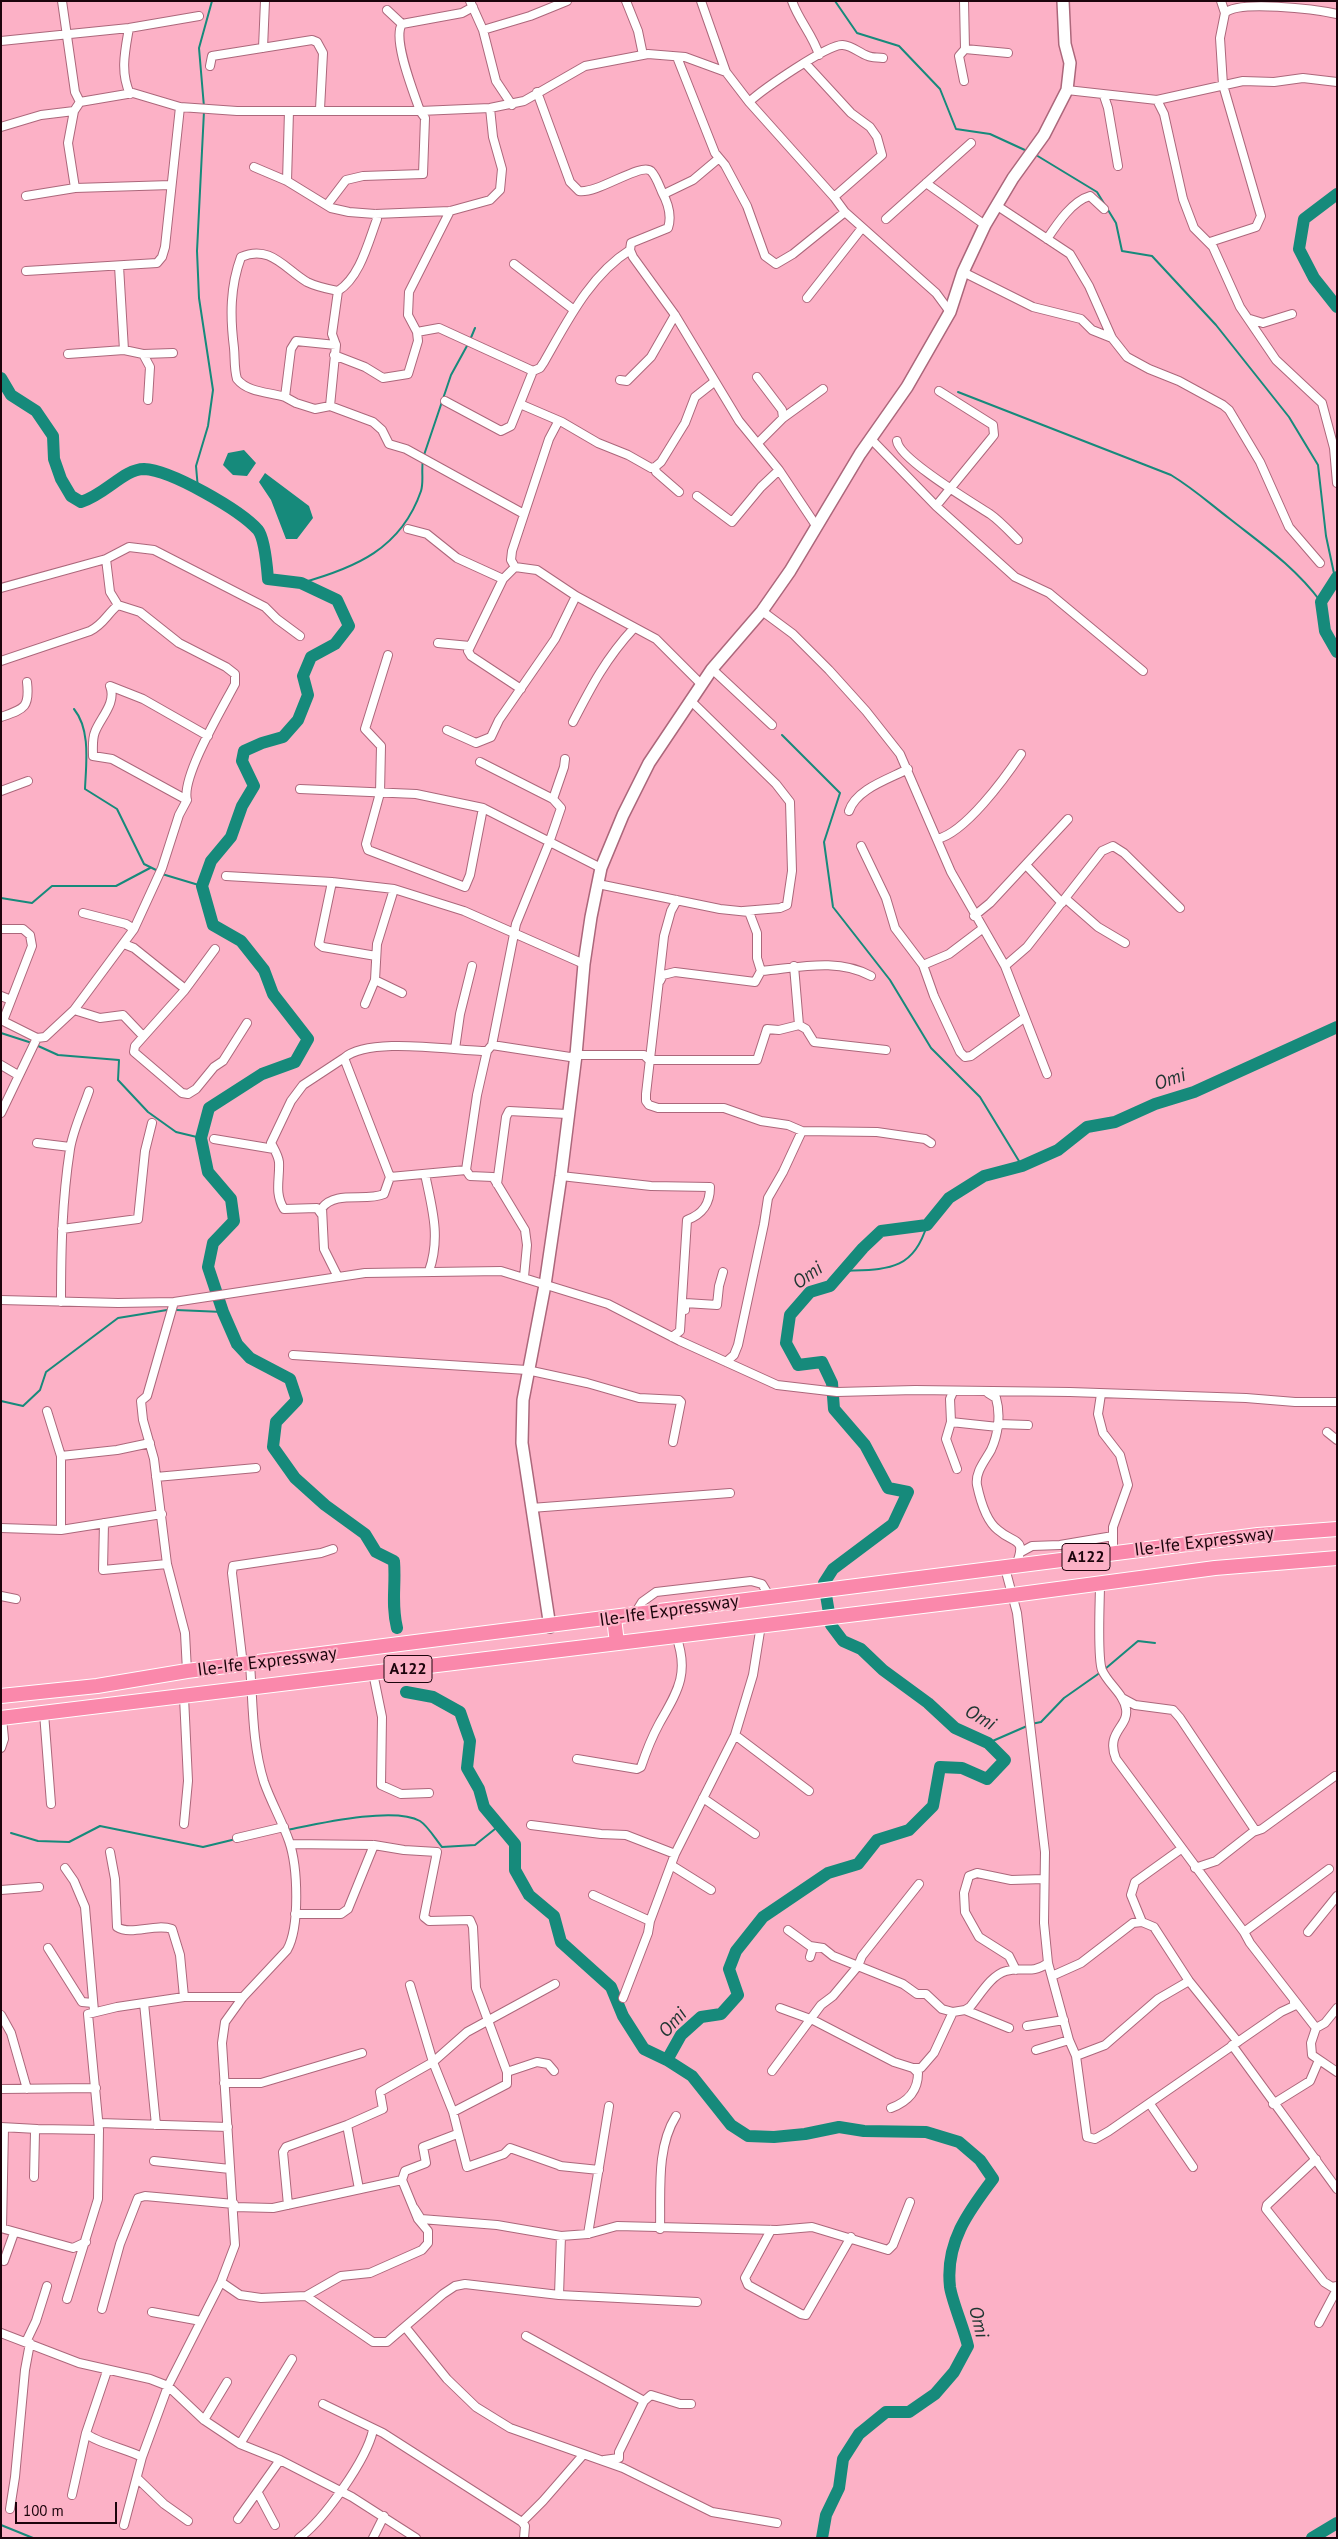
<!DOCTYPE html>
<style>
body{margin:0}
#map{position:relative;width:1338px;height:2539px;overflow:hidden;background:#fcb1c6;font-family:"PT Sans",sans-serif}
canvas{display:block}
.frame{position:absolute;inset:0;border:2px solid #1c040c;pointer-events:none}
.scale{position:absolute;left:15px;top:2502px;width:102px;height:22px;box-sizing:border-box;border:2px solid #1c040c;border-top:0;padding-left:6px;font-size:15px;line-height:18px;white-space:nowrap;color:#1c040c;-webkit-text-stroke:4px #fcb1c6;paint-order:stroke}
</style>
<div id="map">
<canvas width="1338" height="2539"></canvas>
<div class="frame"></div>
<div class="scale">100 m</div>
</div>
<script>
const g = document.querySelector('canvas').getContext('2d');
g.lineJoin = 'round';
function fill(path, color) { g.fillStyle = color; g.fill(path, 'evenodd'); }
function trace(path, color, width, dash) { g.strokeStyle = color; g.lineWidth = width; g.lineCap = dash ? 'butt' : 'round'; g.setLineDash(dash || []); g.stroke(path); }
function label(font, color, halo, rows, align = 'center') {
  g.font = font + ' "PT Sans",sans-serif'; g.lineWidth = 4.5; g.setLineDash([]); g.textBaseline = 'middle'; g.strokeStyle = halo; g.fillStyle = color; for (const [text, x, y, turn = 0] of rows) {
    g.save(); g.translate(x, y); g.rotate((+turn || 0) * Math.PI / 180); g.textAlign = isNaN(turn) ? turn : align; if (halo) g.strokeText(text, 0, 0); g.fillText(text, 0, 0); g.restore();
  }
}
fill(new Path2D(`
 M244,450l12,13 -9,13 -14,-1 -10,-10 5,-12z
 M265,473l44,33 4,12 -16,21h-11l-15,-39 -12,-18z`), '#168a7b');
trace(new Path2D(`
 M835,1l22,32 42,13 41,43 16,40 34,5 37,17
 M204,107l-5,-59 13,-47
 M1036,155l61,37 19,31 6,28 30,5 64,69 73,92 29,48 8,71 9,42
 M470,340l5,-12
 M958,392l213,83c23,14 38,28 59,44 33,26 65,48 91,83
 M424,455l27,-80 17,-31
 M198,489l-2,-23 12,-40 5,-36 -14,-92 -2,-47 7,-140
 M301,583c54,-15 100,-34 120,-92 3,-9 0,-21 2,-31
 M74,709c17,21 12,55 11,80l32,20 27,55 14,7
 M782,735l58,58 -16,49 9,65 57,73 41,68 49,49 42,69
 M162,874l40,12
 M1,898l31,5 20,-17h64l34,-18
 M1,1033l31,10
 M36,1045l22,10 61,5 -1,20 30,32 28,20 25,6
 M844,1271c42,-2 69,1 83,-46
 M176,1310l47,2
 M1,1401l22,5 17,-16 6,-18 72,-54 49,-8
 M1105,1669l33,-28 17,2
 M1031,1724l10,-2 23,-24 37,-26
 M988,1743l39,-17
 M287,1830c30,-6 107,-24 133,-9 8,5 16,19 22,26l33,-2 25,-20
 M11,1833l27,8 31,1 31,-16 103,21 33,-8
 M1,2525l32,13`), '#168a7b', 2);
trace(new Path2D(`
 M1337,194l-33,25 -5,30 15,29 23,29
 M1,378l10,17 25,16 17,25 1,23 7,20 10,17 10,6c24,-7 43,-33 63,-33 27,1 96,41 114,61 7,9 9,37 10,49l33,4 36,17 12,26 -14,18 -24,13 -8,19 5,19 -10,25 -15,17 -21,6 -18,8 -2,10 12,25 -12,20 -11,31 -20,24 -9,25 11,39 28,16 23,29 9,24 35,45 -13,23 -33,12 -53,34 -8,30 7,34 23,27 3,22 -21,22 -5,24 15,45 14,32 13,14 40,21 7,21 -21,22 -3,25 22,31 30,27 40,29 11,18 18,9c2,25 -3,42 3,67
 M1337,577l-16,25 4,29 12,21
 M406,1692l27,5 27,15 10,29 -3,27 12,21 5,18 31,37v26l14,25 25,21 7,26 50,45 12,29 21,33 23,11 25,16 39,49 17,11 26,1 31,-3 34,-7 25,4 62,1 33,10 21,18 13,19c-25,33 -48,64 -43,108 2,14 14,42 18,59l-14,26 -19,22 -26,18h-23l-27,22 -16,25 -4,29 -13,27 -4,23
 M667,2060l14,-25 20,-18 20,-3 17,-19 -9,-26 7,-18 27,-34 65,-44 30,-9 19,-24 32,-10 24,-24 7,-39 22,1 25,11 18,-19 -17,-17 -33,-15 -27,-25 -45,-33 -22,-21 -18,-8 -12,-16 -7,-42 9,-14 60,-45 15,-32 -20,-4 -23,-43 -31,-36 -2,-26 -10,-21 -24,3 -12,-22 4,-28 20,-23 20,-6 33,-38 18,-17 46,-6 22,-27 35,-22 38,-10 36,-16 29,-23 28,-5 40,-18 39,-12 143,-65
 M1312,2538l25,-15`), '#168a7b', 12);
const street = new Path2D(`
 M62,1l13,91 5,10
 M470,1l13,29 13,51 16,24
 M626,1l12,30 5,24
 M701,1l25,71
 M792,1c7,20 21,34 27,54
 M1225,13c13,-13 90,-4 112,1
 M402,24l60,-11 11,-6
 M129,28c-4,23 -9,44 1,66
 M483,30l47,-14 37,-15
 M1,41l128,-13 70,-12
 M263,48l2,-47
 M965,49l43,4
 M677,57l38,96 10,12 22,41 18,50 11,8 17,-10 52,-42
 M806,64l45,49 19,14 7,10 5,18 -48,42
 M210,66l2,-10 100,-16 5,2 6,11 -3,56
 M964,81l-5,-25 6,-7 -1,-48
 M1067,90l90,10 86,-19 31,1 29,-4 34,4
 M537,92l33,90 9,9c19,3 62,-29 72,-20 5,5 8,14 11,21 6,11 10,24 6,36l-37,15 -1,7 3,7 42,58 64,106 40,49 38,57
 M1104,96l4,12 10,58
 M1157,100l7,14 19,85 11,29 19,19 27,60 36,53 46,43 12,45 3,35
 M749,102c13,-12 80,-59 94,-57 10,1 16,8 25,11 4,2 10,1 15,2
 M74,111l-6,32 7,45
 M1,127l40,-12 33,-4 6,-9 53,-9 47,14 57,4h183l70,-3 34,-7 61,-35 63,-12 37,3 41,15 23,30 85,95 11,15 91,81 14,19
 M254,167l33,14 44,27 18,4 26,2 75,-3 40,-11 10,-10 2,-21 -9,-32 -3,-29
 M287,181l2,-70
 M926,183l59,42
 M664,194l29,-14 25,-21
 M26,196l49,-8 96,-3
 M327,205l19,-25 17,-4 60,-2 2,-56 -5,-7c-6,-18 -28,-72 -18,-87l-15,-14
 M996,205l74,49 19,32 23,52 15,19 22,12 30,12 44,24 6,5 31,52 29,65 31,36
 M886,219l85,-76
 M1047,239c10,-15 25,-38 43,-43l14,13
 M1210,242l46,-15 5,-11 -38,-131 -3,-47 5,-25 -4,-12
 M514,264l60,46
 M119,266l5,84 19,4 7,13 -2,33
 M26,271l131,-8 5,-6 3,-10 15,-140
 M963,272l70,35 48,12 11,11 20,8
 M807,298l55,-70
 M1250,319l13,4 29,-9
 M417,332l22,-4 94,43
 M336,345l-40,-4 -5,8 -6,48 11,6 19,6 15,-3 43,16 9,8 7,14 17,5 118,65
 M68,354l56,-4
 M143,354l30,-1
 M334,355l31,12 18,11 25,-4 10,-33 -1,-9 -9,-17 1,-23 41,-81
 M757,377l25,33 1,8
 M620,380l7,1 24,-24 24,-42
 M285,397c-15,-5 -37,-4 -48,-18 -3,-10 -2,-21 -3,-31 -4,-32 -4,-61 7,-91 29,-13 44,12 66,25 10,5 21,7 31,9 22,-14 30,-48 39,-72l-2,-5
 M445,401l56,30 10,-5 22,-55 7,-3 4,-6c23,-40 46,-87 86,-112
 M520,404l42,18 36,21 30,12 23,13 4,-1 6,-5 24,-39 10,-26 19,-15
 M330,406l6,-61 -4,-11 6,-43
 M870,438l66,68 79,71 34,16 94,78
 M897,441c2,18 76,62 93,73 10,7 19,17 28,26
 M758,443l25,-25 40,-29
 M655,467l1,5 23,20
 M697,496l35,26 29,-35 18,-17
 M936,506l54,-66 4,-5 -1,-10 -54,-34
 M408,529l19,5 30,24 46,21 12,-12 22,3 39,26 80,43 45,45
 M106,559l4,33 8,13
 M515,567l-4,-7 1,-9 37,-112 9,-17
 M503,579l-35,72 3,5 50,33
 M1,588l105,-29 23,-12 25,3 111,57 12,12 23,17
 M762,611l31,23 36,36 37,41 34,43 51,118 54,94 42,108
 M438,643l32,3
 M388,655l-23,74 16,17 -1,47 -14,51 2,6 97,37 5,-12 13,-67
 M1,661l89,-30c14,-7 16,-16 28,-26l22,7 39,31 47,24 9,7v10c-12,23 -54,93 -48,116l-8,15 -17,53 -28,61 -60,81 -29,27 -8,1 -36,75
 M712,669l60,56
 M690,700l86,84 14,18 2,69 -5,34 -7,3 -37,3
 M1,717c23,-8 29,-9 26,-35
 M573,722c18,-35 33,-64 61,-94
 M447,730l29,13 15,-6 8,-17 56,-81 21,-43
 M480,762l73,37 8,9 -12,35 -33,81 -24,121
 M300,789l116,5 67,14 118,60
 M1,791l27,-10
 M553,799l11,-32 1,-8
 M187,800l-75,-41 -19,-3c0,-8 -1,-17 2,-24 5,-14 22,-29 15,-46l33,13 65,37
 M849,811c7,-22 40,-32 59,-42
 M937,839c28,-6 68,-61 84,-85
 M861,846l25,52 9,30 28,37 11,31 26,56 5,5 6,-1 53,-38
 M1026,865l36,38
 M226,876l106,6 62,7 70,22 120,53
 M332,882l-13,62 4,3 53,9
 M598,884l122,25 29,3 8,21v25l4,13c36,-3 76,-14 110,5
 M1066,899l32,28 27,16
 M677,900l-6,11 -7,25 -18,158v7l3,4 9,3h66l37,13 27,4 14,6 75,1 48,7 6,4
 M83,913l43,11 8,5
 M974,916l16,-13 78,-84
 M1,929h22l7,6 2,11 -29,75 34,17
 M124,944l10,4 50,40
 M215,949l-31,42 -49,55 -1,6 48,41 6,1 8,-5 18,-22 9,-6 24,-38
 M923,965l26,-11 33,-25
 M794,966l5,59
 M1005,966l22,-19 75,-96 11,-5 11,7 56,55
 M375,980l27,13
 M660,981l3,-6 12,-3 80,10 6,-11
 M1,996l10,4
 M365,1004l10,-24 2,-36 17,-55
 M74,1010l26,8 23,-3 20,21
 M455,1049l5,-35 12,-48
 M1,1065l17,10
 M214,1139l60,10
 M37,1143l33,4
 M466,1170l4,6 23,1 32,53 2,15 -3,32
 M425,1174c7,34 16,63 4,97
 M561,1176l90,10 59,1c0,17 -7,27 -23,33l-7,111 -8,6
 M390,1177l76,-7 11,-75 10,-44 5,-6 78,12 6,-2h68l5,5h108l10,-31 12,1 20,-5 7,4 8,13 72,8
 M497,1184l9,-67 3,-6 58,3
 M322,1215l-5,-7 -33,1c-10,-16 -4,-30 -5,-47 -1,-7 -5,-13 -8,-19l20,-42 12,-16 41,-27
 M62,1229l76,-10 7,-68 7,-28
 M338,1277l-14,-28 -2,-41c13,-18 44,-6 62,-14l6,-17 -46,-119c26,-22 110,-7 143,-7
 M1,1300l117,3 56,-1 191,-29 136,-2 107,33 72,37 97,44 60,7 78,-2 155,2 176,6 49,4h42
 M61,1302c0,-52 1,-101 9,-153 3,-19 13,-40 19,-58
 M174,1302l-27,94 -6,5 2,19 11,39 13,105 18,69 2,38
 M685,1310v-7l32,2 2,-19 4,-14
 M293,1355l234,15 60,13 52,15 40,2 2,2 -8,40
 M726,1362l8,-7 4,-10 26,-121 4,-26 15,-26 19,-41
 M953,1392l-3,7 1,23 -5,17 11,30
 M988,1393l8,5c5,17 2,37 -5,52 -6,11 -16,22 -14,35 3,14 9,36 21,45 17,15 29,6 18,36
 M1101,1394l-3,20 5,19 17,22 8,30 -15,42v26
 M47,1411l14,45v74
 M951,1422l47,5
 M998,1424l30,1
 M1327,1432l10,8
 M61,1456l56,-6 33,-7
 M156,1477l100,-9
 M531,1508l199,-15
 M104,1523l-1,47 64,-6
 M1,1528l60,2 101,-16
 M1021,1552l11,-6 28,-1 53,-9
 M1005,1568l12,45 28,239 -1,71 4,40 21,77 7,16 11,81 8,2 14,-8 172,-119 15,-7 -2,-3
 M1100,1584c0,17 -3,73 2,86 6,14 22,24 24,39 3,18 -21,23 -10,50l128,173 6,11 66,85
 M1,1596l15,3
 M634,1615l8,-13 14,-10 95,-11 11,3 8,13
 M243,1665l-11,-92 1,-7 88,-13 12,-4
 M373,1673l9,44 -1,68 20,9 28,-1
 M1122,1698l13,7 38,5 7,8 75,112
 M44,1713l7,91
 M735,1735l74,56
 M1,1748l3,-9 -2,-21
 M577,1759l60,10 4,-2c5,-15 11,-30 18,-43 18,-32 31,-50 17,-88
 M703,1798l52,36
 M184,1824l4,-43 -4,-84
 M531,1825l70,9 25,1 49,19
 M237,1838l47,-11
 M290,1844l84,1 30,5 33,2 -13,65 5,4 41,-1 3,7 3,61 31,84
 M110,1852l5,27 2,48c14,9 38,-4 55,2l8,26 4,42
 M671,1865l40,25
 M65,1868l9,13 11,26 9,104
 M1195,1868l21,-7 37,-29 9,-3 73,-53
 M1,1890l38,-3
 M593,1895l57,26
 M295,1914h46l7,-5 26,-64
 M1142,1922l-11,-27 4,-13 46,-33
 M788,1930l22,16 13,2 10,8 70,28 14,10h9l16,15 11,3
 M1244,1932l85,-63
 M1308,1932l29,-36
 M48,1948l34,54 11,1
 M810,1957l3,-10
 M1016,1970l-7,-14 -30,-19 -14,-25 -1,-19 5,-17 8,-3 34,7 33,-1
 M1052,1976l29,-13 52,-40 9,-1 12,5 35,54 49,61
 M410,1985l23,77 20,50 14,55 37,-13 6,-6 51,18
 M623,1998l25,-65 2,-12 25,-67 60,-119 18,-60 8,-50
 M144,2003l12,122
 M780,2008l33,12 81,42 19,6
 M1337,2008l-12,15 -9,5 -5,15 1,12 25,17
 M965,2010l44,18
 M1,2015l10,18 16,56
 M1027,2026l37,-6
 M1232,2045l105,144
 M1036,2050l33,-10
 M1076,2056l29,-11 53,-46 31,-18
 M772,2071l49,-66 12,-9 25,-30 4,-10 57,-72
 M224,2083h37l101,-30
 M1,2089l95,-1
 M1150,2104l43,63
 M1273,2104l37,-23 9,-21
 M891,2108c16,-6 27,-16 27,-35l-5,-5h8l13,-15 19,-41 12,-2 5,-3c10,-12 21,-32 36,-36 17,-5 25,4 42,-8
 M453,2112l54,-28v-12l30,-10 11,2 6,7
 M99,2123l129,4
 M347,2125l12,64
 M1,2127l36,2
 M1316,2159l-49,46 -1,4 58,73 8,5 5,-1
 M154,2161l76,8
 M560,2166l39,4
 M34,2177l1,-45 2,-3 62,1
 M402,2180l3,-9 21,-8 -3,-16 34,-13
 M288,2205l-5,-53 3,-5 61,-22 36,-16 -3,-17 53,-30 34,-30 88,-48
 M234,2207l39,1 129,-28 16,39 10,12v12l-6,7 -52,23 -29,3 -35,20
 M414,2208l7,11 76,6 64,11 27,-2 29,-8 160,4 35,-3 76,23 5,-5 17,-43
 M1,2228l72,20 13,-6
 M2,2228l2,-100
 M660,2229c1,-38 -4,-81 16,-113
 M771,2230l-26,48 3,7 53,29 5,1 45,-78
 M588,2234l21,-128
 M4,2261l10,-28
 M221,2282l19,13 21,3 45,-2 67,46h14l56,-48 12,-8 10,-2 94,11 138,7
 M559,2295l2,-59
 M67,2299l31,-100 1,-69 -11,-116 29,-7 67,-10h59
 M102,2309l18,-65 18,-46 7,-2 89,8
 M152,2312l49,9
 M1319,2323l18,-34
 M406,2328l41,51 29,28 34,21 113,40 89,44 65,11
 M1,2333l78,30 71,16 18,7 36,34 36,24 40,16 72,37 64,41
 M526,2336l118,65 7,-6 29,9h11
 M26,2342l10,-21 11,-35
 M107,2371l-21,62c6,8 43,17 56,24
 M323,2404l60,29 139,89 3,4 -1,12
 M204,2420l23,-38
 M240,2444l52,-85
 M604,2460l15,-2v-6l25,-51
 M138,2479l26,25 24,17
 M258,2493l17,32
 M72,2495l14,-62
 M10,2509l5,-32 10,-107 5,-27
 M238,2519l42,-59
 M522,2522l21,-21 40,-46
 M124,2525l18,-68 26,-71 53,-104 14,-37 -13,-202 3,-21 18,-25 44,-47c13,-23 11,-83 2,-109 -7,-20 -18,-39 -25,-59 -12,-38 -11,-79 -14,-118
 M299,2538c25,-18 68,-79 74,-108
 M373,2538l11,-22`);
const secondary = new Path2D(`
 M550,1627l-28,-184 1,-43 22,-115 16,-109 15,-121 8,-91 7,-47 10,-49 22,-53 26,-52 63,-94 50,-58 28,-40 70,-117 47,-67 43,-75 13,-40 22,-47 28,-47 31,-43 23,-45 3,-27 -5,-19 -2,-43`);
const highway = new Path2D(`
 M614,1618l3,25
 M1,1696l96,-10 90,-15 1071,-136 79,-6
 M1,1718l1012,-123 202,-27 122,-10`);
trace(street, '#ac677b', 10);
trace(secondary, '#ac677b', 14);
trace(highway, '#fff', 16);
trace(street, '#fff', 8);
trace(secondary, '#fff', 11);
trace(highway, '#fa88ab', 14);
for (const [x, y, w] of [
 [1086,1557,48],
 [408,1669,48]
]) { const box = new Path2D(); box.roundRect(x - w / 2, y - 13.5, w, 27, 4); g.fillStyle = '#fcb1c6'; g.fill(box); trace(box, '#1c040c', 1); }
label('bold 16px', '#1c040c', null, [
 ["A122",1086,1557],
 ["A122",408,1669]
]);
label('18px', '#1c040c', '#fcb1c6', [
 ["Ile-Ife Expressway",1204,1542,-7],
 ["Ile-Ife Expressway",669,1611,-8],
 ["Ile-Ife Expressway",267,1662,-7]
]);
label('italic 19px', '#1e3531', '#fcb1c6', [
 ["Omi",1170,1080,-19],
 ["Omi",808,1276,-36],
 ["Omi",980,1718,30],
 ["Omi",673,2023,-48],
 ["Omi",978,2322,77]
]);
</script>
